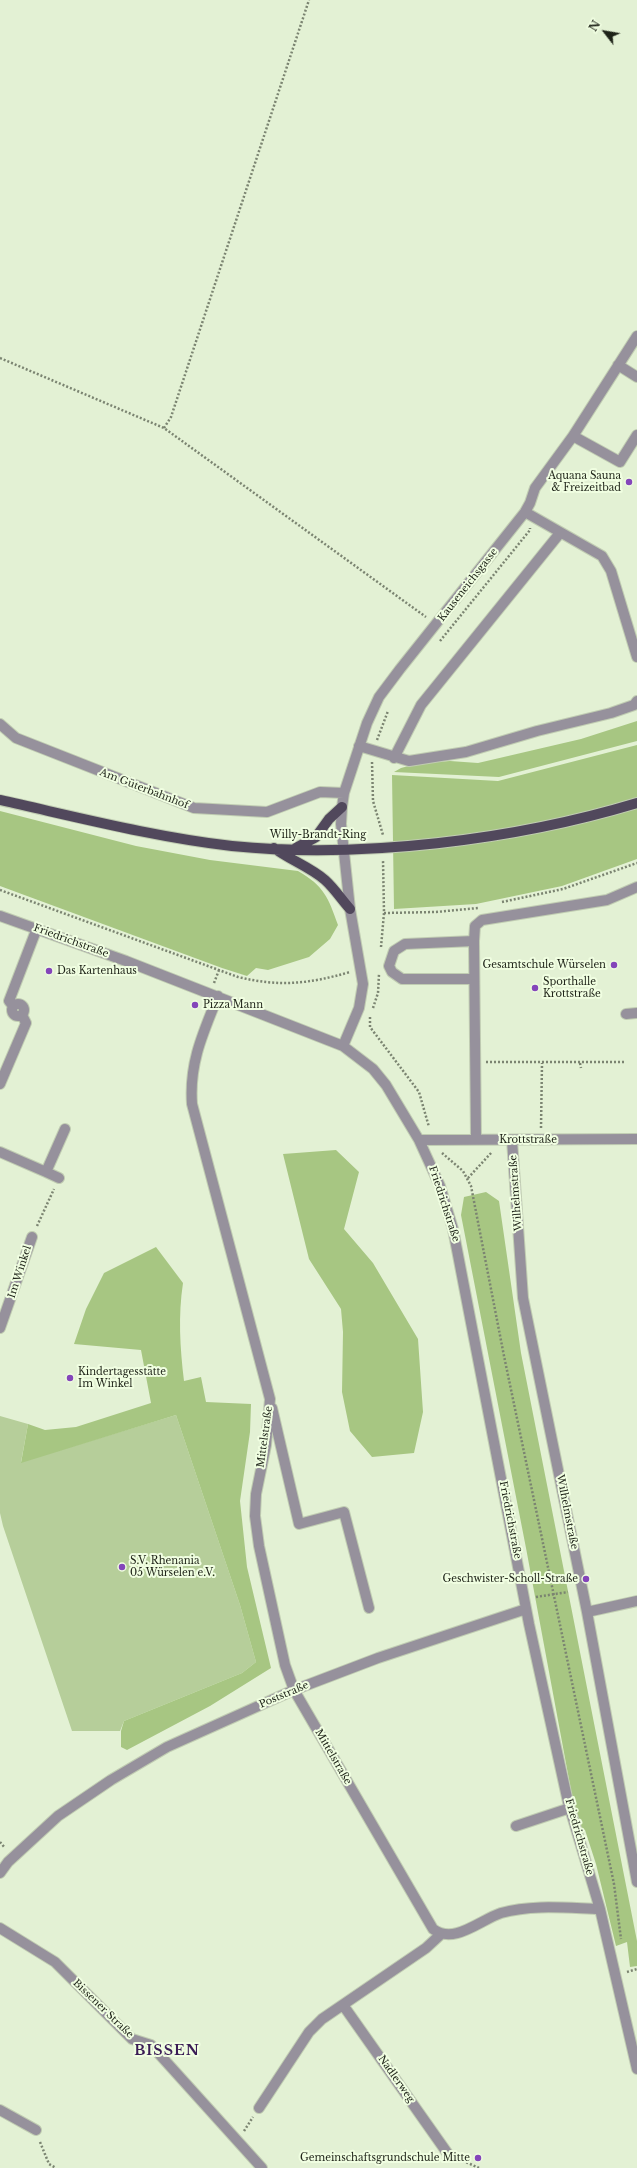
<!DOCTYPE html>
<meta charset="utf-8">
<style>
body{margin:0}
#map{position:relative;width:637px;height:2168px;overflow:hidden;background:#e3f1d4;font-family:"Libre Baskerville",serif}
canvas{display:block}
.north{position:absolute;left:585px;top:12px;width:40px;height:40px;-webkit-text-stroke:3px #f0fee1;paint-order:stroke;rotate:301deg;font-size:11px;font-weight:700;line-height:16px;text-align:center;color:#1e2318}
.north::after{content:'';display:block;margin:auto;width:14px;height:18px;background:#1e2318;clip-path:polygon(50% 0,100% 100%,50% 72%,0 100%)}
</style>
<div id="map">
<canvas width="637" height="2168"></canvas>
<div class="north">N</div>
</div>
<script>
const g = document.querySelector('canvas').getContext('2d');
g.lineJoin = 'round';
function fill(path, color) { g.fillStyle = color; g.fill(path, 'evenodd'); }
function trace(path, color, width, dash) { g.strokeStyle = color; g.lineWidth = width; g.lineCap = dash ? 'butt' : 'round'; g.setLineDash(dash || []); g.stroke(path); }
function label(font, color, halo, rows, align = 'center') {
  g.font = font + ' "Libre Baskerville",serif'; g.lineWidth = 4; g.setLineDash([]); g.textBaseline = 'middle'; g.strokeStyle = halo; g.fillStyle = color; for (const [text, x, y, turn = 0] of rows) {
    g.save(); g.translate(x, y); g.rotate((+turn || 0) * Math.PI / 180); g.textAlign = isNaN(turn) ? turn : align; if (halo) g.strokeText(text, 0, 0); g.fillText(text, 0, 0); g.restore();
  }
}
fill(new Path2D(`
 M176,1415l64,190 16,57 -14,11 -118,48 -4,10h-48l-69,-205 -3,-13v-97l28,8 -7,38z`), '#b6ce9a');
fill(new Path2D(`
 M637,721v20l-138,36 -105,-5 7,-4 19,-5 30,-2 28,2 103,-24z
 M637,745v114l-75,27 -86,18 -82,5 -2,-134 106,6z
 M0,811l136,35 74,14 88,11c26,15 30,26 40,54l-8,14 -21,18 -41,13 -12,-2 -9,8 -25,-8 -222,-82z
 M336,1150l23,22 -15,57 29,34 45,76 5,73 -9,41 -42,4 -22,-26 -8,-39 1,-60 -2,-23 -32,-50 -26,-105z
 M486,1192l13,9 22,152 116,588v25l-7,1 -3,-25 -11,4 -20,-82 -11,-34 -4,-1 -8,-28 -47,-253 -65,-333 3,-18z
 M156,1247l27,36c-5,33 -3,64 1,98l17,-4 5,25 45,2 -1,28 -10,69 7,66 24,101 -61,38 -83,44 -6,-3v-16l3,-10 118,-48 14,-11 -16,-57 -64,-190 -155,48 7,-39 17,6 31,-3 75,-24 -10,-53 -67,-6 12,-35 18,-36z`), '#a7c682');
const minor = new Path2D(`
 M618,365l19,12
 M573,436l47,26 17,-27
 M525,512l77,44 9,15 26,86
 M0,724l16,14 178,70 73,4 53,-20 24,1
 M359,746l50,15 57,-9 71,-21 74,-18 23,-8 3,-4
 M394,758l27,-53 139,-172
 M0,916l126,45 217,85 30,23 13,16 33,55 21,46 13,43 76,395 39,178 32,107 37,160
 M474,941l1,-15 7,-6 125,-20 30,-13
 M473,979h-71l-10,-7 -3,-6 5,-15 11,-7 69,-3 2,198
 M218,996c-15,37 -29,67 -26,108l78,295 -4,46 -10,49 -1,22 4,30 26,119 9,25 139,239c21,16 47,-9 68,-16 32,-9 66,-5 99,-4
 M12 1010a6 6 0 1 1 12 0a6 6 0 1 1-12 0Z
 M13,1006l-4,-5 28,-73
 M626,1014l11,-1
 M343,1046l16,-38 4,-24 -13,-75 -9,-85 1,-17 2,-14 23,-70 12,-26 21,-28 125,-157 5,-9 5,-15 38,-52 64,-100
 M0,1084l26,-61 -4,-8
 M419,1140l218,-1
 M512,1140l11,158 64,314 50,270
 M0,1152l46,20 19,-43
 M46,1172l13,6
 M0,1328l32,-91
 M272,1408l27,116 45,-12 25,96
 M587,1612l50,-11
 M516,1826l54,-18
 M0,1873l8,-11 50,-46 53,-36 56,-33 127,-57 84,-32 148,-49
 M0,1928l55,34 77,77 19,6 111,123
 M343,2005l105,149
 M259,2108l50,-76 13,-13 104,-71 14,-13
 M0,2110l36,20`);
const major = new Path2D(`
 M0,800c77,17 154,37 232,46 128,13 283,-6 405,-43
 M274,848c16,12 36,19 51,32 9,8 17,20 25,29
 M296,848l20,-11 13,-18 13,-12`);
trace(minor, '#c0ccb2', 12);
trace(major, '#c0ccb2', 12);
trace(new Path2D(`
 M0,358l164,70 262,189
 M164,428l7,-11 138,-417
 M440,641l90,-111v-2
 M377,740l11,-29
 M372,762l1,39 10,34
 M0,890l238,87c42,10 70,7 112,-5
 M502,902l61,-13 74,-26
 M384,913l52,-1 42,-4
 M381,947l3,-34 -1,-53
 M214,983l5,-13
 M373,1008l5,-15 1,-19
 M370,1017v10l49,65 10,35
 M486,1062h140
 M580,1063l1,5
 M541,1128l1,-65
 M442,1153l21,18 8,15 33,170 110,528 7,55
 M468,1178l24,-26
 M37,1226l17,-37
 M0,1842l5,6
 M627,1972l10,-3
 M244,2131l9,-14
 M40,2142l9,22 7,4
 M459,2159l20,9`), '#7b8471', 2.5, [2, 2]);
trace(minor, '#96919c', 10);
trace(major, '#51485c', 10);
trace(new Path2D(`
 M536,1597l32,-5`), '#7b8471', 2.5, [2, 2]);
for (const [x, y, r, color] of [
 [629,482,4,"#8445ba"],
 [614,965,4,"#8445ba"],
 [49,971,4,"#8445ba"],
 [535,988,4,"#8445ba"],
 [195,1005,4,"#8445ba"],
 [70,1378,4,"#8445ba"],
 [122,1567,4,"#8445ba"],
 [586,1579,4,"#8445ba"],
 [478,2158,4,"#8445ba"]
]) { const dot = new Path2D(); dot.arc(x, y, r, 0, 2 * Math.PI); g.fillStyle = color; g.fill(dot); trace(dot, '#f0fee1', 1.5); }
label('10px', '#1e2318', '#f0fee1', [
 ["Aquana Sauna",621,476,"right"],
 ["& Freizeitbad",621,488,"right"],
 ["Gesamtschule Würselen",606,965,"right"],
 ["Das Kartenhaus",57,971],
 ["Sporthalle",543,982],
 ["Krottstraße",543,994],
 ["Pizza Mann",203,1005],
 ["Kindertagesstätte",78,1372],
 ["Im Winkel",78,1384],
 ["S.V. Rhenania",130,1561],
 ["05 Würselen e.V.",130,1573],
 ["Geschwister-Scholl-Straße",578,1579,"right"],
 ["Gemeinschaftsgrundschule Mitte",470,2158,"right"]
], 'left');
label('10px', '#1e2318', '#f0fee1', [
 ["Kauseneichsgasse",468,585,-52],
 ["Am Güterbahnhof",144,789,21],
 ["Willy-Brandt-Ring",318,835],
 ["Friedrichstraße",71,941,20],
 ["Krottstraße",528,1140],
 ["Wilhelmstraße",516,1193,-94],
 ["Friedrichstraße",444,1204,72],
 ["Im Winkel",20,1272,-72],
 ["Mittelstraße",265,1437,-82],
 ["Wilhelmstraße",567,1512,79],
 ["Friedrichstraße",510,1520,79],
 ["Poststraße",284,1695,-23],
 ["Mittelstraße",333,1757,60],
 ["Friedrichstraße",579,1837,74],
 ["Bissener Straße",103,2009,44],
 ["Nadlerweg",396,2079,55]
]);
g.letterSpacing = '1px';
label('bold 14px', '#3a1c55', '#f0fee1', [
 ["BISSEN",167,2051]
]);
g.letterSpacing = '0px';
</script>
